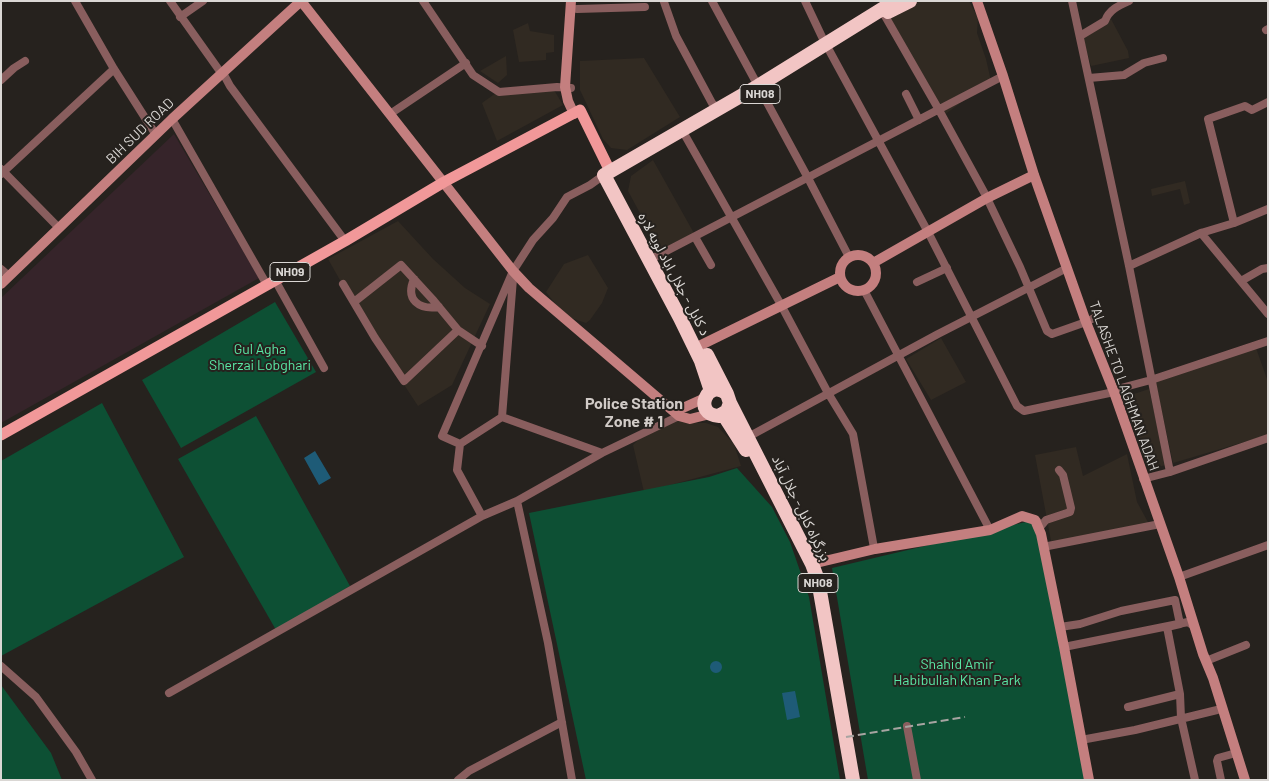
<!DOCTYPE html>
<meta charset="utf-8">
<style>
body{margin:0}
#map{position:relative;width:1269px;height:781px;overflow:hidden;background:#26221e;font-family:Barlow,sans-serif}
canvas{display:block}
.frame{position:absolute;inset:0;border:2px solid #dad7d4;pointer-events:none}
</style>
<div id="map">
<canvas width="1269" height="781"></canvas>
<div class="frame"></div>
</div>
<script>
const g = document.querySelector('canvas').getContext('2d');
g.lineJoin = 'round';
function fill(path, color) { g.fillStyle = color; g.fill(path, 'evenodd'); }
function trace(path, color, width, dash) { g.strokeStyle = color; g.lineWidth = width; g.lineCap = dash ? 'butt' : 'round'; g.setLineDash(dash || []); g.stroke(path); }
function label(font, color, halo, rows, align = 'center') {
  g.font = font + ' Barlow,"Noto Sans Arabic",sans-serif'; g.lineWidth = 4; g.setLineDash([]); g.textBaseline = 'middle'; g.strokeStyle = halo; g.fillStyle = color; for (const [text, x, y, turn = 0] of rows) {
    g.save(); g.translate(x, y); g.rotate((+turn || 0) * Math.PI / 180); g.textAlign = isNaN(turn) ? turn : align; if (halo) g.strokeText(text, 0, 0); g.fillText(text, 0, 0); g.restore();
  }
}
fill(new Path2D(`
 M918,1h51l9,17 -1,15 9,26 5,22 -47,34 -57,-98z
 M1111,19l17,32 1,7 -38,8 -8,-28z
 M528,23l2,8 24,4v17l-8,1v7l-27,2 -6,-32z
 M506,56l1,19 -9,8 -18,-12z
 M644,58l36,59 -53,33 -16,-2 -8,-9 -23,-49v-29z
 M554,90l9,15 -66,36 -15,-38 14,-10z
 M653,160l42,75 -34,17 -33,-61 3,-15z
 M1185,181l5,22 -6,2 -4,-16 -28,7 -1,-7z
 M398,221l35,38 32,29 25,16 -38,81 -34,21 -48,-73 -42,-74z
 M588,255l20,33 -6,15 -12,17 -4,3 -21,-7 -19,-24 18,-28z
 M941,338l25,44 -35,18 -25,-41z
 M1256,348l12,34v53l-95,28 -18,-83z
 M1149,389l17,76 -16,4 -25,-72z
 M674,419l16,4h16l12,4 16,17 7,22 -97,26 -11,-47 9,-9z
 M1076,447l7,29 44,-22 10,48 12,22 -59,13 -39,4 -16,-86z`), '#312a22');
fill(new Path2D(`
 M174,134l85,144 -258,145v-125z`), '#36242a');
fill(new Path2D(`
 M275,302l41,70 -135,76 -39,-68z
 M102,403l82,154 -183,99v-195z
 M256,416l94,170 -74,44 -98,-171z
 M737,468l35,39 18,35 19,55 31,183h-254l-57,-267 180,-36z
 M1034,520l52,260h-218l-36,-212z
 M1,685l50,68 11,27h-61z`), '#0d5034');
fill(new Path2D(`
 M315,451l16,27 -12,7 -15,-27z
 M710 667a6 6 0 1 1 12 0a6 6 0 1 1-12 0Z
 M795,691l5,26 -13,3 -5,-27z`), '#1e5b77');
trace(new Path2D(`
 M75,1l39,68 42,66
 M170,1l49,69 4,3 7,13 115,155
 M423,1l50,74 26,17 58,-5 14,1
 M712,1l96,177 41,79
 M805,1l18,38 105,193 89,174 7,5 90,-19 7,-4 30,-8 117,-39
 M1072,1l57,265 41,206
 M664,2l12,34 36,67 6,5
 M577,9l68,-2
 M881,9l58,101 46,84 35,73 27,64 5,3 34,-12 10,-5
 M180,17l23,-16
 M1266,30l2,-1
 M1080,36l25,-15c4,-11 13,-15 24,-20
 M1089,78l35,-3 20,-12 19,-5
 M1,80l13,-12 11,-7
 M906,94l13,26
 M390,114l76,-51
 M172,119l95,166
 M682,130l98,173 48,90 25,41 21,114 1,1
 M1,169l58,59
 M1,174l113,-105
 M1234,223l-26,-104 37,-13 7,4 16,-8
 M1201,233l67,81
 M695,237l16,28
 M655,257l348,-181
 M1129,266l72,-33 33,-10 34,-14
 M1,269l8,7
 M414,279c-9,21 5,31 25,28
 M275,280l49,88
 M1241,281l21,-12 6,-1
 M917,282l30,-14
 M343,284l32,54 29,43 54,-51
 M864,290l126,240
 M354,302l47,-37 33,36 24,29 24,16
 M502,417l11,-138
 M748,437l190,-103 129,-66
 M460,444l42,-27 100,36
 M1143,479l27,-7 98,-34
 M517,501l-35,15 -25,-46 3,-26 -18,-8 71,-165 20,-31 20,-22 14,-21 23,-12 14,-10
 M1037,521l4,5 5,-6 24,-8 1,-4 -8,-33 -4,-5
 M1043,547l117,-23
 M1179,577l89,-32
 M1060,627l20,-3 41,-13 54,-11 5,24 -13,3 13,67 1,24 14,62
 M1064,647l124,-25 7,5
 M1206,661l40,-16
 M1,666l35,31 40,55 16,28
 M169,693l313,-177
 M1128,707l52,-13
 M907,726l10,54
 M1081,740l54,-10 82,-20
 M458,780l11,-9 93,-49
 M572,780l-24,-137 -31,-142 85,-48 77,-37
 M1221,780l-4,-19 1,-3 18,-5`), '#895e5e', 8);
trace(new Path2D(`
 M571,1l-6,86 3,14 6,13
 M977,1l26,75 31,99 52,147 28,70 65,185 24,77 10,24 32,102
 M840 273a18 18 0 1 1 36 0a18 18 0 1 1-36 0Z
 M873,263l114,-65 47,-23
 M1,284l171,-165 129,-118 212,270 16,17 150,128 11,3 20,-5
 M701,345l139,-68
 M671,409l14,-2 20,-9
 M812,564l63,-15 115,-19 32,-14 13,4 6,14 23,113 25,133`), '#c47f7f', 10);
trace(new Path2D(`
 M1,435l344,-194 99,-59 136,-72 30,61`), '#f19899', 11);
trace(new Path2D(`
 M888,12l22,-11
 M707,355l20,39
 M711,391l-10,-30 -21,-43 -76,-143 154,-89 137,-85
 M730,403l-3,8 -8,5c-27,-1 -12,-39 8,-22l3,9 82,161 6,16 35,200
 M723,414l23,36`), '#f2c5c4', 14);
trace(new Path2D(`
 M846,737l119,-20`), '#a7a4a1', 2, [8, 4]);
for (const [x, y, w] of [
 [760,94,40],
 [290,272,40],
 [818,583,40]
]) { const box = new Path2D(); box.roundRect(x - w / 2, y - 9.5, w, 19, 4); g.fillStyle = '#26221e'; g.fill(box); trace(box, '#dad7d4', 1); }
label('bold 12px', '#dad7d4', null, [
 ["NH08",760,94],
 ["NH09",290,272],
 ["NH08",818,583]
]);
label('14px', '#dad7d4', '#26221e', [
 ["BIH SUD ROAD",140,131,-44],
 ["د کابل - جلال اباد لویه لاره",674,274,62],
 ["TALASHE TO LAGHMAN ADAH",1124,386,70],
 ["بزرگراه کابل- جلال آباد",801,508,64]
]);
label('14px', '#5ae9a6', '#26221e', [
 ["Gul Agha",260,349],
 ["Sherzai Lobghari",260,365],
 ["Shahid Amir",957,664],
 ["Habibullah Khan Park",957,680]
]);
label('bold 16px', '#d1cbc7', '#26221e', [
 ["Police Station",634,404],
 ["Zone # 1",634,422]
]);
</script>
